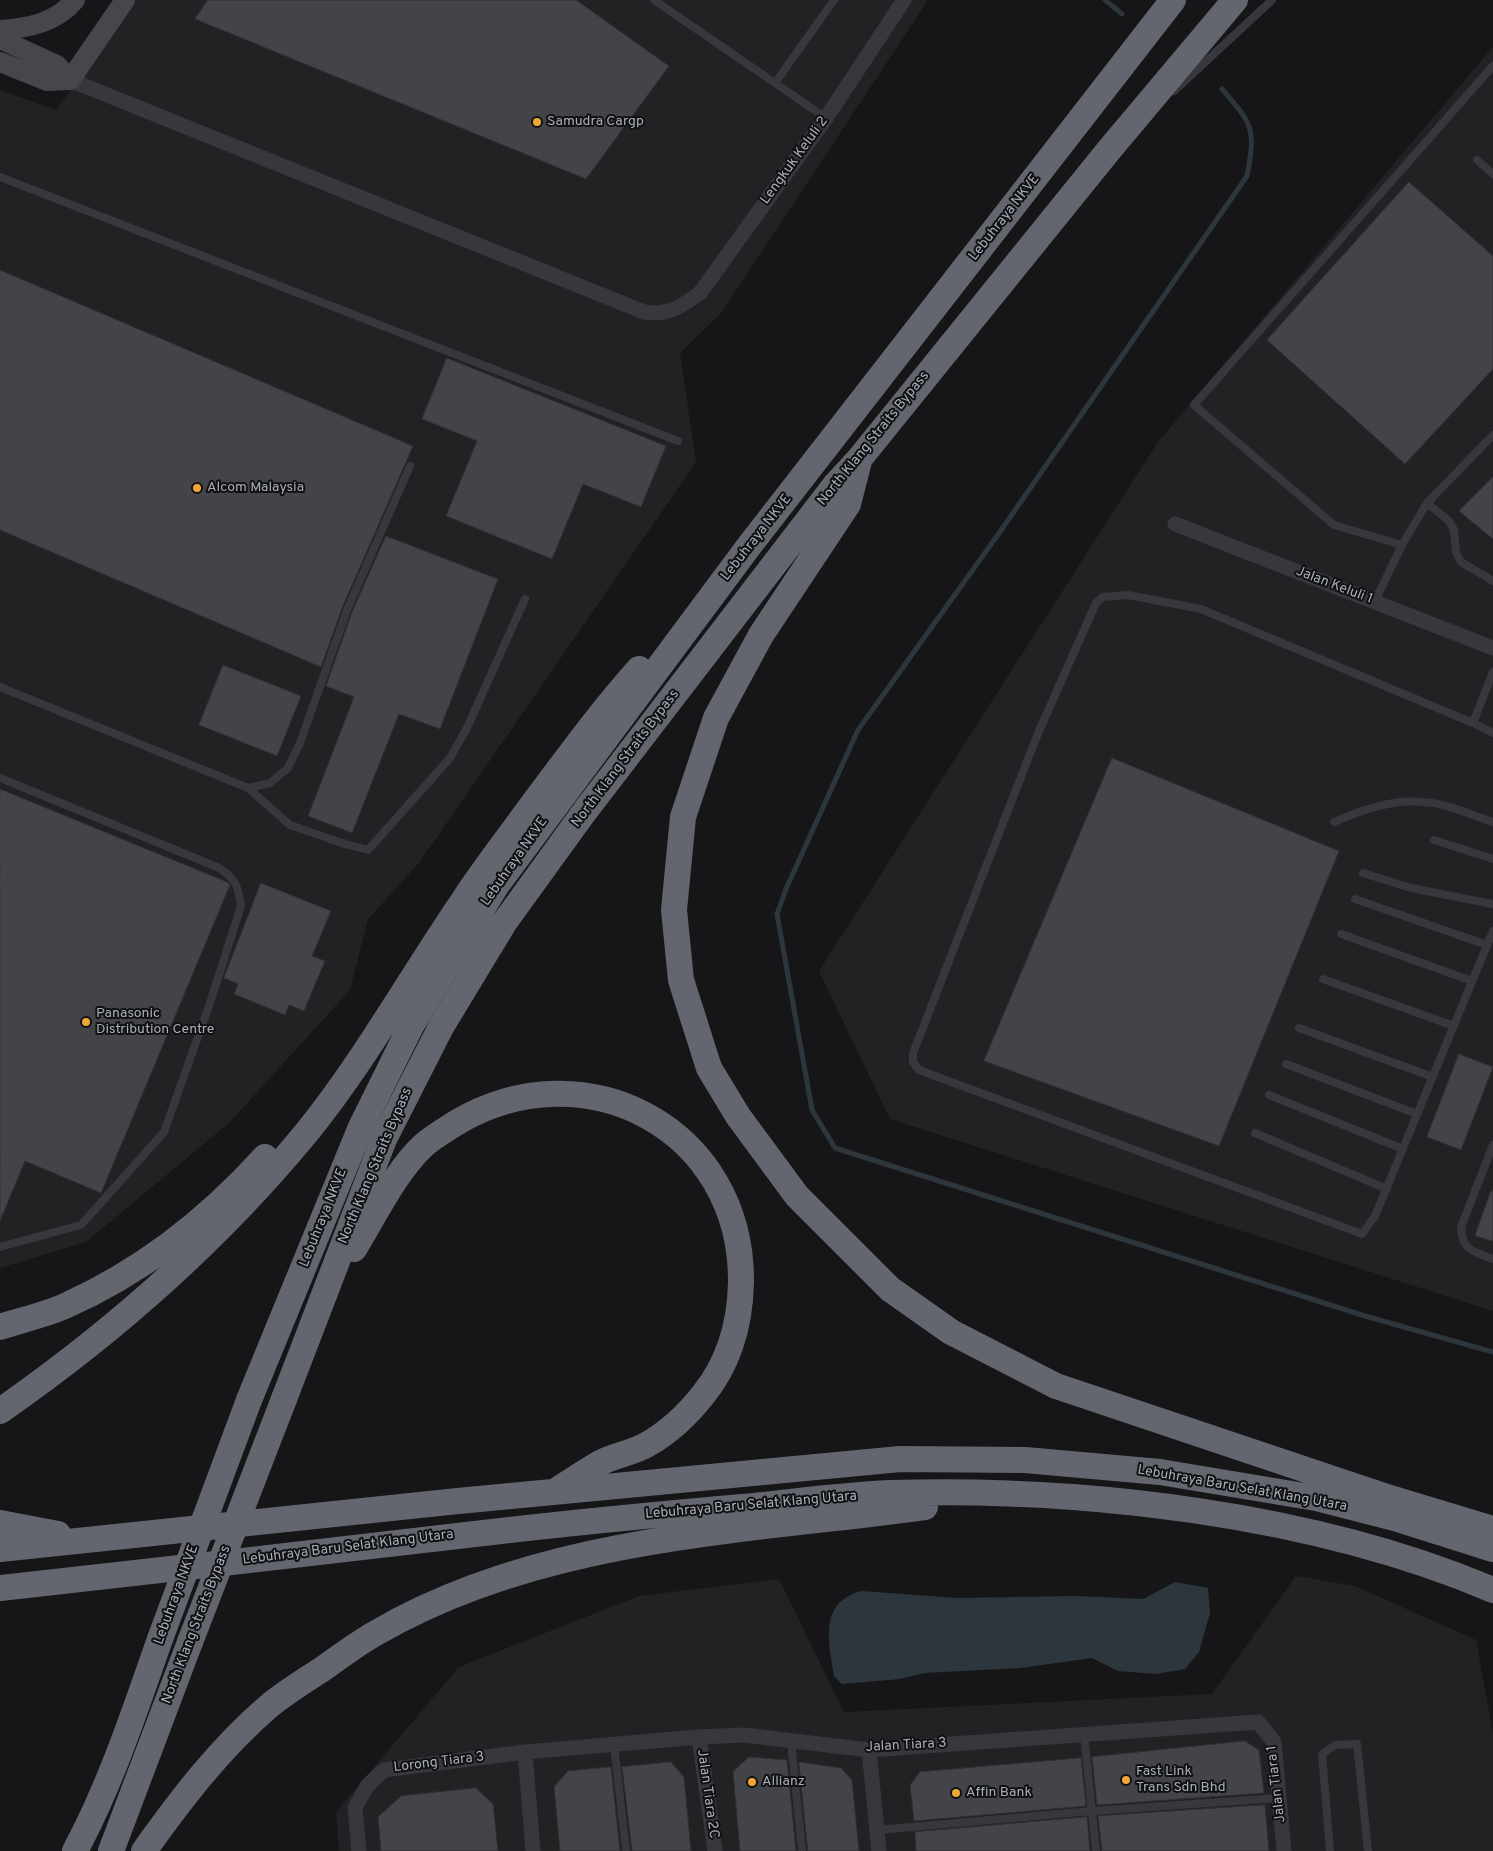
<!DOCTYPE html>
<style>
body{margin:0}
canvas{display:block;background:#161618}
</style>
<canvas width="1493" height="1851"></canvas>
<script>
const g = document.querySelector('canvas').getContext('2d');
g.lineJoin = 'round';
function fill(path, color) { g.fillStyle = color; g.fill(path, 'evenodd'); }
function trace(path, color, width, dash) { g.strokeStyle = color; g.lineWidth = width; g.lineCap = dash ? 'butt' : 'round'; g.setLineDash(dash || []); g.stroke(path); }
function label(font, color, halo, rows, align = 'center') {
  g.font = font + ' Overpass,sans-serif'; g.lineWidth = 4; g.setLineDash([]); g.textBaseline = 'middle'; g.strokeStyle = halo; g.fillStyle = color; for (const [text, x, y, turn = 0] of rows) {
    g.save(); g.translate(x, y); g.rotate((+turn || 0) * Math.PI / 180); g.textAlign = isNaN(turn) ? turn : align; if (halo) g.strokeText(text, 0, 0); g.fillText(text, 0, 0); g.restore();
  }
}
fill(new Path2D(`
 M136,0h792l-207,313 -41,40 16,109 -277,401 -51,56 -18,71 -121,133 -143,119 -86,26v-1178l56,20z
 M1493,47v1264l-603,-192 -71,-148 339,-529z
 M1296,1576l59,10 121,54 17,93v118h-1154l-3,-39 123,-145 180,-71 140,-17 65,133 368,-18z`), '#222225');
fill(new Path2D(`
 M1175,1582l33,6 2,25 -11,39 -14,17 -29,5 -38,-3 -26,-13 -72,10 -96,5 -24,6 -58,5 -8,-8c-5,-34 -16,-73 27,-85l98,7 118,-2 66,3z`), '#2c363c');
trace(new Path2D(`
 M1105,0l17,14
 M1222,89c31,36 34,39 25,87l-250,360 -139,194 -72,159 -9,25 35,196 23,38 530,168 128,36`), '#2c363c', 5);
const building = new Path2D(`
 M208,0h368l93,66 -83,113 -391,-160z
 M1409,182l84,74v113l-88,95 -138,-124z
 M0,270l413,176 -71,162 -21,59 -321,-137z
 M447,358l219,88 -25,61 -58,-23 -31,75 -106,-43 31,-75 -55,-22z
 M1493,477v62l-34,-28z
 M386,536l112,43 -58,150 -41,-15 -47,119 -44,-17 46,-119 -28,-11 26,-74z
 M223,665l78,31 -24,60 -78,-31z
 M1112,758l227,93 -120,295 -235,-85z
 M0,789l227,93 3,3 -129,308 -76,-32 -25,60z
 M261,883l70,28 -19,45 13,5 -21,50 -15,-6 -4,10 -51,-21 4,-10 -14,-6z
 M1459,1054l34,13 -32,83 -34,-13z
 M1491,1191h2v50l-18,-5z
 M1245,1741l14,9 5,43 -167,12 -5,-48z
 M749,1757l38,3 9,91h-56l-7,-79z
 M1081,1758l5,48 -172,15 -4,-36 10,-13z
 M671,1762l13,15 7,74h-59l-10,-84z
 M799,1762l42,6 11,12 7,71h-51z
 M611,1767l9,84h-60l-6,-64 14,-16z
 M476,1788l17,16 5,47h-117l-3,-34 23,-21z
 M1265,1805l4,46h-167l-4,-35z
 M1087,1817l3,34h-174l-1,-19z`);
fill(building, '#424448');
trace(building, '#303034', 1);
trace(new Path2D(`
 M654,0l172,118
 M775,83l59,-83
 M1174,91l98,-91
 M1477,160l16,14
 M0,177l678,264
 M1427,503l22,18 5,9 2,22 5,10 32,19
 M1402,545l-68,-20 -140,-120 299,-339
 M1375,601l27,-56 25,-42 66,-68
 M1493,672l-20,51 20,10
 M0,687l248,101 42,37 55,19 23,6 82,-92 16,-28 59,-131
 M1473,723l-272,-114 -73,-14 -25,2 -7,6 -57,128 -126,322v9l6,8 443,164 13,-18 118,-285
 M0,778l217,89c19,11 21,19 24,39l-31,97 -46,129 -83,93 -81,22
 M248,788l22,-5 18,-15 12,-25 47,-133 63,-144
 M1334,822c28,-12 58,-23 89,-20 23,1 48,13 70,20
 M1434,840l59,19
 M1363,873l48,15 82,16
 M1355,899l132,46
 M1341,934l131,47
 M1323,979l131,47
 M1299,1028l134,49
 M1286,1064l131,50
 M1269,1095l134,54
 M1255,1133l132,56
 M1493,1145l-32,82c1,24 12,24 32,32
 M1084,1734l12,117
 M791,1741l11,110
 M614,1744l12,107
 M877,1830l215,-19 187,-13
 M1330,1851l-8,-97 13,-9 22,-1 11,107`), '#37383d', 8);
trace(new Path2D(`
 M70,80l574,232c24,4 38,-6 56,-19l126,-175 78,-118
 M1175,524l318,124
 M699,1737l16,114
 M869,1750l10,101
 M525,1752l8,99
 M359,1851l-4,-43 12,-22 17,-16 141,-18 174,-15 45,-2 125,15 389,-28 16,20 10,109`), '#37383d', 15);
trace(new Path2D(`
 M0,30c28,-2 56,-7 75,-30
 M0,39l57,26 13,15
 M0,62l47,19 23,-1
 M70,80l55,-80`), '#45474d', 20);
trace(new Path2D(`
 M859,461l-11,43 -87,131 -45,83 -33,99 -9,93 7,70 28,88 29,48 59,80 93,93 61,43 105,54 334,112 103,31
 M354,1249c19,-31 43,-80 70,-104 9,-8 21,-15 32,-22 129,-77 287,6 285,160 -1,41 -12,80 -38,112 -15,19 -34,37 -55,49 -15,9 -33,11 -48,19 -14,8 -27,17 -40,25
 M0,1327c21,-7 45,-12 65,-21 76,-34 144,-87 200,-149
 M284,1399l100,-260 57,-112 63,-104 81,-112 251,-327 24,-26 249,-308 126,-150
 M249,1400l112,-273 50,-101 85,-140 253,-340 424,-546
 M0,1411c115,-80 218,-171 307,-279 59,-73 105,-157 158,-234 19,-29 41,-57 61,-85 37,-49 72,-98 113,-144
 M0,1523l58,11
 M0,1549l458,-48 442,-42 125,1 135,12 156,26 82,21 95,30
 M0,1588c158,-18 317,-35 475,-54 93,-11 186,-20 279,-28 45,-5 91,-11 136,-13 194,-6 424,21 603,97
 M75,1851c36,-67 60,-141 85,-212
 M111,1851l79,-209
 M144,1851c37,-52 76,-103 125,-145 17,-14 37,-26 55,-38 17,-12 34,-25 52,-35 165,-96 365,-101 549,-126`), '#63666e', 26);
trace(new Path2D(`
 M160,1639l89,-239
 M190,1642l94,-243`), '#63666e', 26);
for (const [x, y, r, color] of [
 [537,122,5,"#eea738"],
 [197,488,5,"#eea738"],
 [86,1022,5,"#eea738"],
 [1126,1780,5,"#eea738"],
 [752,1782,5,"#eea738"],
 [956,1793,5,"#eea738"]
]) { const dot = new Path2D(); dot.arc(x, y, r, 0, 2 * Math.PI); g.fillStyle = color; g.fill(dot); trace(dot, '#111113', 2); }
label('14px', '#a8aeb8', '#111113', [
 ["Samudra Cargp",547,122],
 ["Alcom Malaysia",207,488],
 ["Panasonic",96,1014],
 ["Distribution Centre",96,1030],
 ["Fast Link",1136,1772],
 ["Trans Sdn Bhd",1136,1788],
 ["Allianz",762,1782],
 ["Affin Bank",966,1793]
], 'left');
label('14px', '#a8aeb8', '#111113', [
 ["Lengkuk Keluli 2",795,161,-54],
 ["Lebuhraya NKVE",1005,218,-52],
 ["North Klang Straits Bypass",874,439,-51],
 ["Lebuhraya NKVE",757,538,-52],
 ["Jalan Keluli 1",1334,586,21],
 ["North Klang Straits Bypass",626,759,-53],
 ["Lebuhraya NKVE",515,862,-55],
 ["North Klang Straits Bypass",376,1166,-67],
 ["Lebuhraya NKVE",324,1218,-68],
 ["Lebuhraya Baru Selat Klang Utara",1242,1489,10],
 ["Lebuhraya Baru Selat Klang Utara",751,1506,-5],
 ["Lebuhraya Baru Selat Klang Utara",348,1548,-7],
 ["Lebuhraya NKVE",177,1595,-70],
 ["North Klang Straits Bypass",197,1625,-69],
 ["Jalan Tiara 3",906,1746,-3],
 ["Lorong Tiara 3",439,1763,-7],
 ["Jalan Tiara 1",1277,1784,-97],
 ["Jalan Tiara 2C",707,1794,82]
]);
</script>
